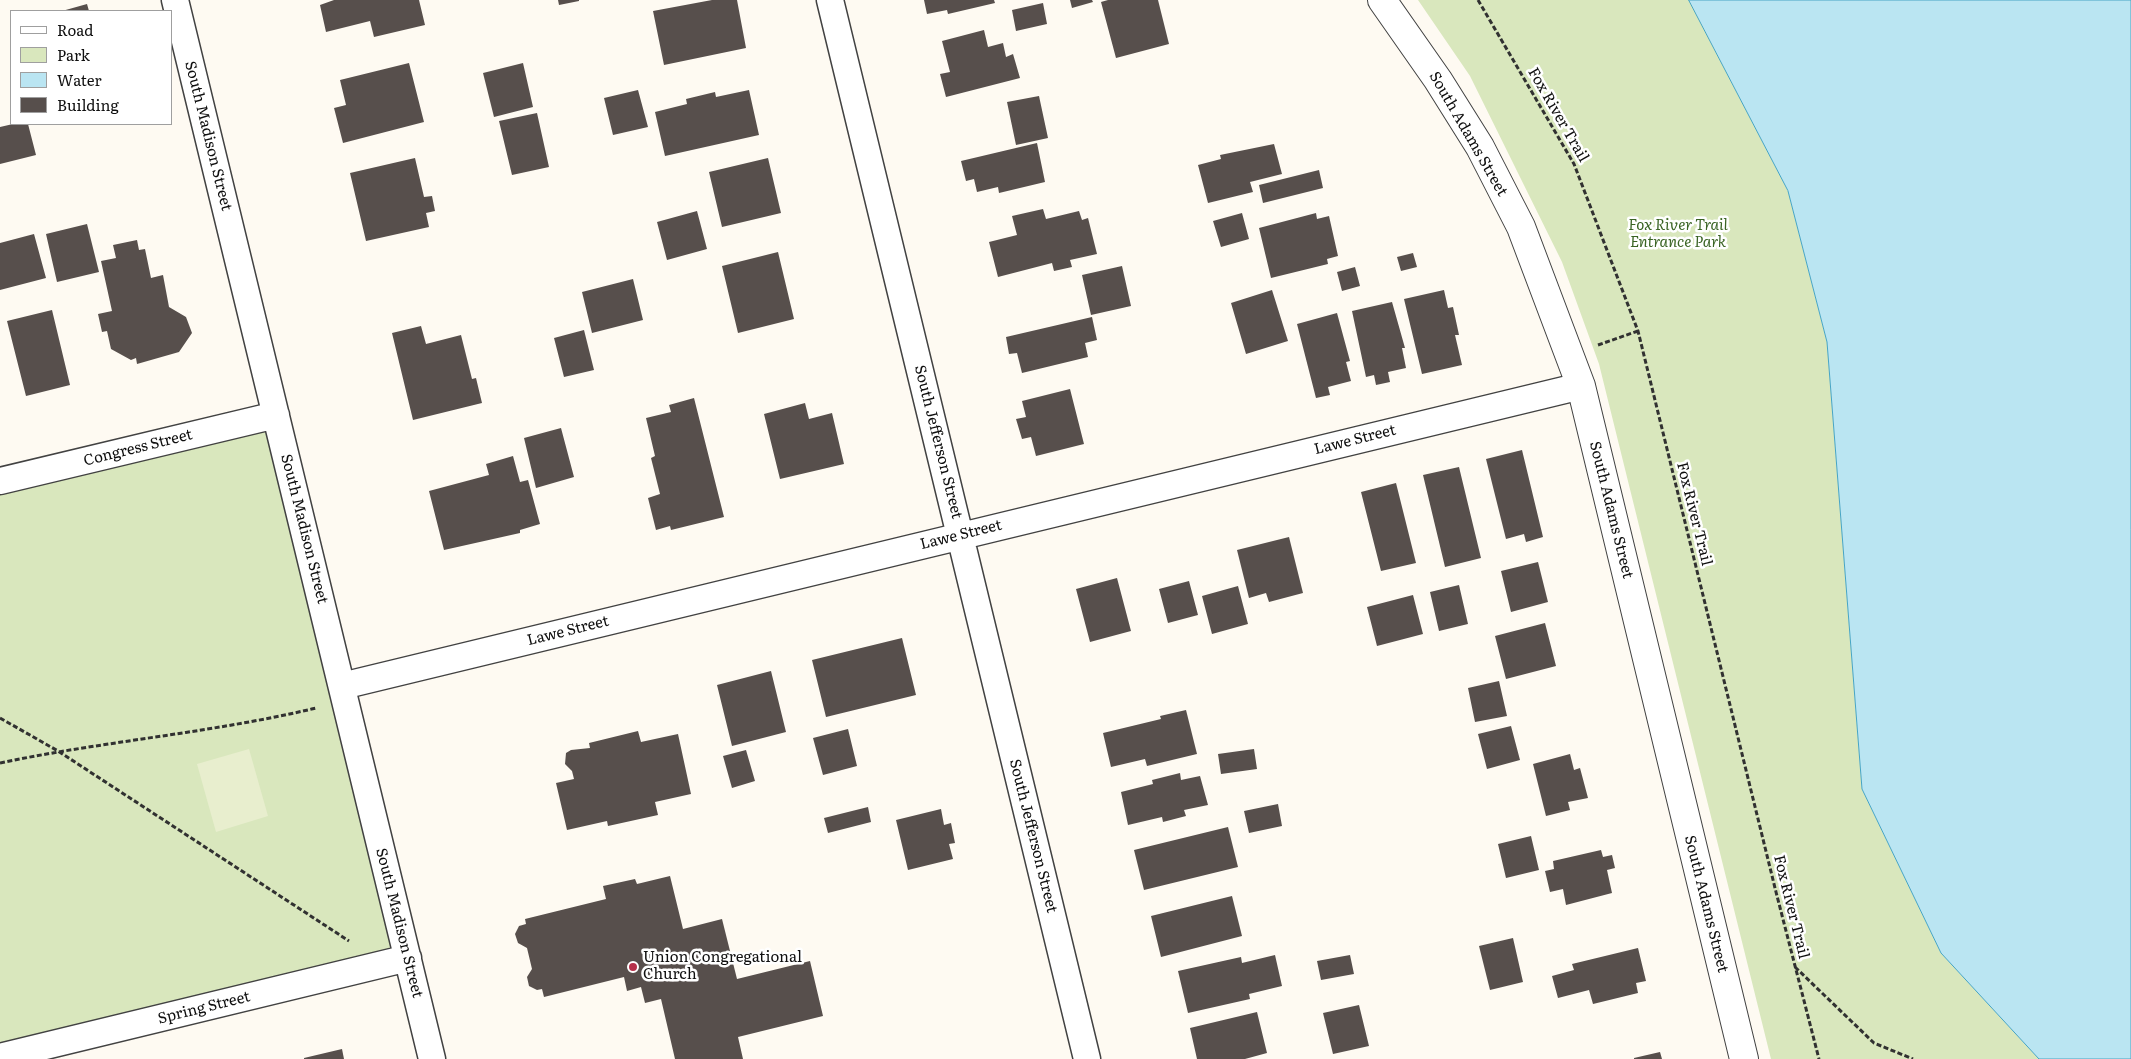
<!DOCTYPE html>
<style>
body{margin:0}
#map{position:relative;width:2131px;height:1059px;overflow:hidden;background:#fefaf2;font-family:Literata,serif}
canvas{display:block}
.legend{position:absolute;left:10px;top:10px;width:162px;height:115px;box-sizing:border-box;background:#fff;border:1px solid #9f9f9f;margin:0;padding:6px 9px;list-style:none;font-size:15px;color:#0f0f0f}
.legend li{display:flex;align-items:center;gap:10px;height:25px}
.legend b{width:25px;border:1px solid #9f9f9f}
</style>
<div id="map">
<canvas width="2131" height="1059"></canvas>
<ul class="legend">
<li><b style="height:6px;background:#fff"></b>Road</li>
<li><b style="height:14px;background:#d9e7bd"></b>Park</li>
<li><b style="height:14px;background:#bae5f2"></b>Water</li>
<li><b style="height:14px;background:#574f4c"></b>Building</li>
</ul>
</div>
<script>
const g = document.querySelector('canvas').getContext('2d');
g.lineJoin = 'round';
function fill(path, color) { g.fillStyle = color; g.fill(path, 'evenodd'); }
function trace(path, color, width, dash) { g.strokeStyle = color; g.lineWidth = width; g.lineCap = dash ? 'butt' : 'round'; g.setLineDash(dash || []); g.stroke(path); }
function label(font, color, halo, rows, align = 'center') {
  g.font = font + ' Literata,serif'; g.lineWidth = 5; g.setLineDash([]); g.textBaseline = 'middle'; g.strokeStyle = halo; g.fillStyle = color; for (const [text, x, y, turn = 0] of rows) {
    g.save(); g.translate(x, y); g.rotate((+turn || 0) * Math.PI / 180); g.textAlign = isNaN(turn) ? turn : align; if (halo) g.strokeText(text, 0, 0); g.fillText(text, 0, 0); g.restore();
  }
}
fill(new Path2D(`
 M1418,0h271l99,191 39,151 35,447 79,164 98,106h-268l-172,-695 -37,-102 -92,-186z
 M276,415l132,543 -408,99v-576z`), '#d9e7bd');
fill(new Path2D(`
 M249,749l19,67 -52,16 -19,-68z`), '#e8eece');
const water = new Path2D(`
 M1689,0h442v1059h-92l-98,-106 -79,-164 -35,-447 -39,-151z`);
fill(water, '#bae5f2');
trace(water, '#46a4c4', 1);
fill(new Path2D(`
 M334,0h85l6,25 -51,12 -4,-16 -44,11 -6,-27z
 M558,0h21v1l-20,4z
 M712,0h25l9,48 -82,17 -11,-54z
 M924,0h70l1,3 -47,11 -1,-4 -20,4z
 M1070,0h22l1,2 -21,6z
 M1108,0h50l11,44 -53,14 -15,-56z
 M1043,3l4,21 -31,7 -4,-21z
 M87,4l2,7h-27z
 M984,30l4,17 15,-4 3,14 7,-3 7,24 -74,19 -6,-23 10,-2 -8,-31z
 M409,63l15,59 -81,21 -9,-35 12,-3 -6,-25z
 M523,63l10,44 -39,10 -11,-44z
 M638,90l10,37 -35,8 -9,-37z
 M749,90l10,45 -94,21 -10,-44 32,-8 -1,-5 29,-7 1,5z
 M1039,96l9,42 -32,7 -9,-43z
 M537,113l12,54 -37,8 -13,-54z
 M13,124h15l8,31 -36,9v-37z
 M1037,143l8,39 -46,11 -1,-6 -21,5 -3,-13 -8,2 -5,-20z
 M1274,144l8,30 -32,8 3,10 -45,11 -10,-38 23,-6 -1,-4z
 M415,158l9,39 8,-1 3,15 -9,2 3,14 -63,14 -16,-68z
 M768,158l13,55 -59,14 -13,-55z
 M1319,170l4,18 -60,15 -4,-18z
 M1043,209l3,10 33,-8 3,9 6,-2 9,36 -27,6 2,7 -18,4 -2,-8 -54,14 -9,-35 28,-7 -5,-19z
 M697,211l10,38 -40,11 -10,-38z
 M1242,213l7,26 -28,8 -8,-26z
 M1316,213l1,6 12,-3 9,40 -11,3 1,5 -57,14 -12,-50z
 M87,224l12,48 -42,10 -11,-48z
 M34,234l12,44 -46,12v-47z
 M137,240l2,10 6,-1 6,29 12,-3 6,32 17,10 6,16 -13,19 -42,12 -1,-6 -5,2 -20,-11 -4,-18 -5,1 -4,-18 14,-3 -11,-50 15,-3 -3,-13z
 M778,252l16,67 -56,14 -16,-67z
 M1413,253l4,14 -16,4 -4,-14z
 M1122,266l9,40 -40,9 -9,-40z
 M1355,267l5,19 -18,5 -5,-19z
 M633,279l10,41 -51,13 -10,-41z
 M1272,290l16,51 -42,13 -15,-51z
 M1444,290l4,18 5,-1 6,28h-4l7,30 -40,9 -18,-75z
 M1392,302l13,46h-3l4,20 -18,4 2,10 -14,3 -2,-10 -8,2 -14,-66z
 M52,310l18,75 -44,11 -19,-75z
 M1337,313l13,48 -4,1 5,19 -23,6 2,8 -14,3 -19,-74z
 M1092,317l5,23 -12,3 3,14 -66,16 -5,-20 -8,1 -3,-17z
 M421,326l5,18 35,-9 11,44 4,-1 6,25 -69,17 -21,-87z
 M584,330l10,40 -30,7 -10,-39z
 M1070,389l14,55 -48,12 -5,-19 -9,2 -6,-20 10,-2 -4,-16z
 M694,398l30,119 -53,13 -1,-4 -14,4 -8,-32 12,-4 -9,-36 4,-2 -9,-38 25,-6 -2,-7z
 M805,403l4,16 23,-6 12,51 -64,15 -16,-65z
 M561,428l13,49 -38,11 -12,-50z
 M1522,450l21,87 -17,5 -2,-8 -18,5 -20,-80z
 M513,456l7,26 8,-2 12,44 -20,6v3l-76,17 -15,-59 60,-16 -3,-11z
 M1459,467l22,91 -36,9 -22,-92z
 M1396,483l20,80 -35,8 -20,-79z
 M1289,537l14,56 -34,9 -3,-9 -17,5 -12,-48z
 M1538,562l10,40 -37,10 -10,-41z
 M1117,578l14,53 -41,11 -14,-53z
 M1189,581l9,34 -30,8 -9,-34z
 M1459,585l9,39 -29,7 -9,-39z
 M1238,586l10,38 -36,10 -10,-38z
 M1413,595l10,39 -46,12 -10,-39z
 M1545,623l11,43 -50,13 -11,-43z
 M902,638l14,57 -90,22 -14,-57z
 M771,671l15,61 -54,14 -15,-61z
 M1499,681l8,35 -32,6 -7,-34z
 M1186,710l11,44 -50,12 -2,-7 -34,8 -8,-34 58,-14 -1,-3z
 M1511,726l9,34 -33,9 -9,-35z
 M848,729l9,37 -34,9 -10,-37z
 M638,731l3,11 37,-8 13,60 -36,8 3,13 -50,11 -1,-5 -40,9 -11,-47 18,-4 -2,-8 -7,-7 1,-11 5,-3 19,-2 -1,-5z
 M1254,749l3,20 -36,5 -3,-20z
 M746,750l9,31 -23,7 -9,-32z
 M1570,754l4,16 6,-2 8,30 -20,4 2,8 -24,6 -13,-52z
 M1180,773l1,7 19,-4 8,29 -24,5 2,6 -23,6 -1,-5 -34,8 -7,-33 32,-8 -1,-4z
 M1278,804l4,22 -33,7 -5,-22z
 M868,807l3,15 -43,11 -4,-15z
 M941,809l3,16 7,-2 4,20 -6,1 4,15 -45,11 -12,-50z
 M1228,827l10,40 -94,23 -10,-40z
 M1531,836l8,34 -33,8 -8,-34z
 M1601,850l2,7 9,-2 3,13 -8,2 5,23 -46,12 -3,-16 -13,3 -5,-21 9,-2 -1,-8z
 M670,876l13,53 39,-10 15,60 73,-18 13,55 -85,21 5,22h-68l-14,-60 -16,4 -4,-16 -14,4 -3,-14 -80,20 -2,-8 -5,1 -8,-4 -2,-9 5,-8 -5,-21 -9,-5 -3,-9 4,-8 7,-2 -1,-5 81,-20 -3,-13 32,-7 2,5z
 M1232,896l10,40 -81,21 -10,-41z
 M1513,938l10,44 -33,8 -11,-44z
 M1638,948l8,33 -10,2 2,10 -45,11 -4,-14 -31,8 -6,-22 22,-6 -2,-6z
 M1275,955l7,31 -33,8 1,5 -62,14 -10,-42 63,-14 1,6z
 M1350,955l4,19 -33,6 -4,-19z
 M1359,1005l10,41 -36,8 -10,-41z
 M1257,1012l10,41 -22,6h-48l-7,-31z
 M342,1049l2,10h-40v-1z
 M1660,1052l2,7h-28v-1z`), '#574f4c');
const minor = new Path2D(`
 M175,0l257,1059
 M830,0l257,1059
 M0,481l276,-66
 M342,686l1239,-300
 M0,1057l408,-99`);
const tertiary = new Path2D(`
 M1382,0l56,80 42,67 41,80 60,159 163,673`);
trace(minor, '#424242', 29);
trace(tertiary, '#424242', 30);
trace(new Path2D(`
 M1478,0l96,164 64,167 138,561 43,167
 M1598,345l40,-14
 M0,718l58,33 291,190
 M0,763c104,-22 212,-30 316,-55
 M1795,967l79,76 39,16`), '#313131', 3, [5, 2.5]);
trace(minor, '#fff', 26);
trace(tertiary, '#fff', 28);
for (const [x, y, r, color] of [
 [633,967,5,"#b6304a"]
]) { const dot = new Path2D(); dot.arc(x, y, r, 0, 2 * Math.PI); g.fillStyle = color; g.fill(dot); trace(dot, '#fff', 2); }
label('15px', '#0f0f0f', '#fff', [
 ["Fox River Trail",1558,115,60],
 ["South Adams Street",1468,134,60],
 ["South Madison Street",208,136,76],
 ["Lawe Street",1355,440,-14],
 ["South Jefferson Street",938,442,76],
 ["Congress Street",138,448,-14],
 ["South Adams Street",1611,510,76],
 ["Fox River Trail",1694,514,76],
 ["South Madison Street",304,529,76],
 ["Lawe Street",961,535,-14],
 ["Lawe Street",568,631,-14],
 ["South Jefferson Street",1033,836,76],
 ["South Adams Street",1706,904,76],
 ["Fox River Trail",1791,907,76],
 ["South Madison Street",399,923,76],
 ["Spring Street",204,1008,-14]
]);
label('italic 15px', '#396323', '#fff', [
 ["Fox River Trail",1678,226],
 ["Entrance Park",1678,243]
]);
label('15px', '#0f0f0f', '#fff', [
 ["Union Congregational",643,958],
 ["Church",643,975]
], 'left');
</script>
